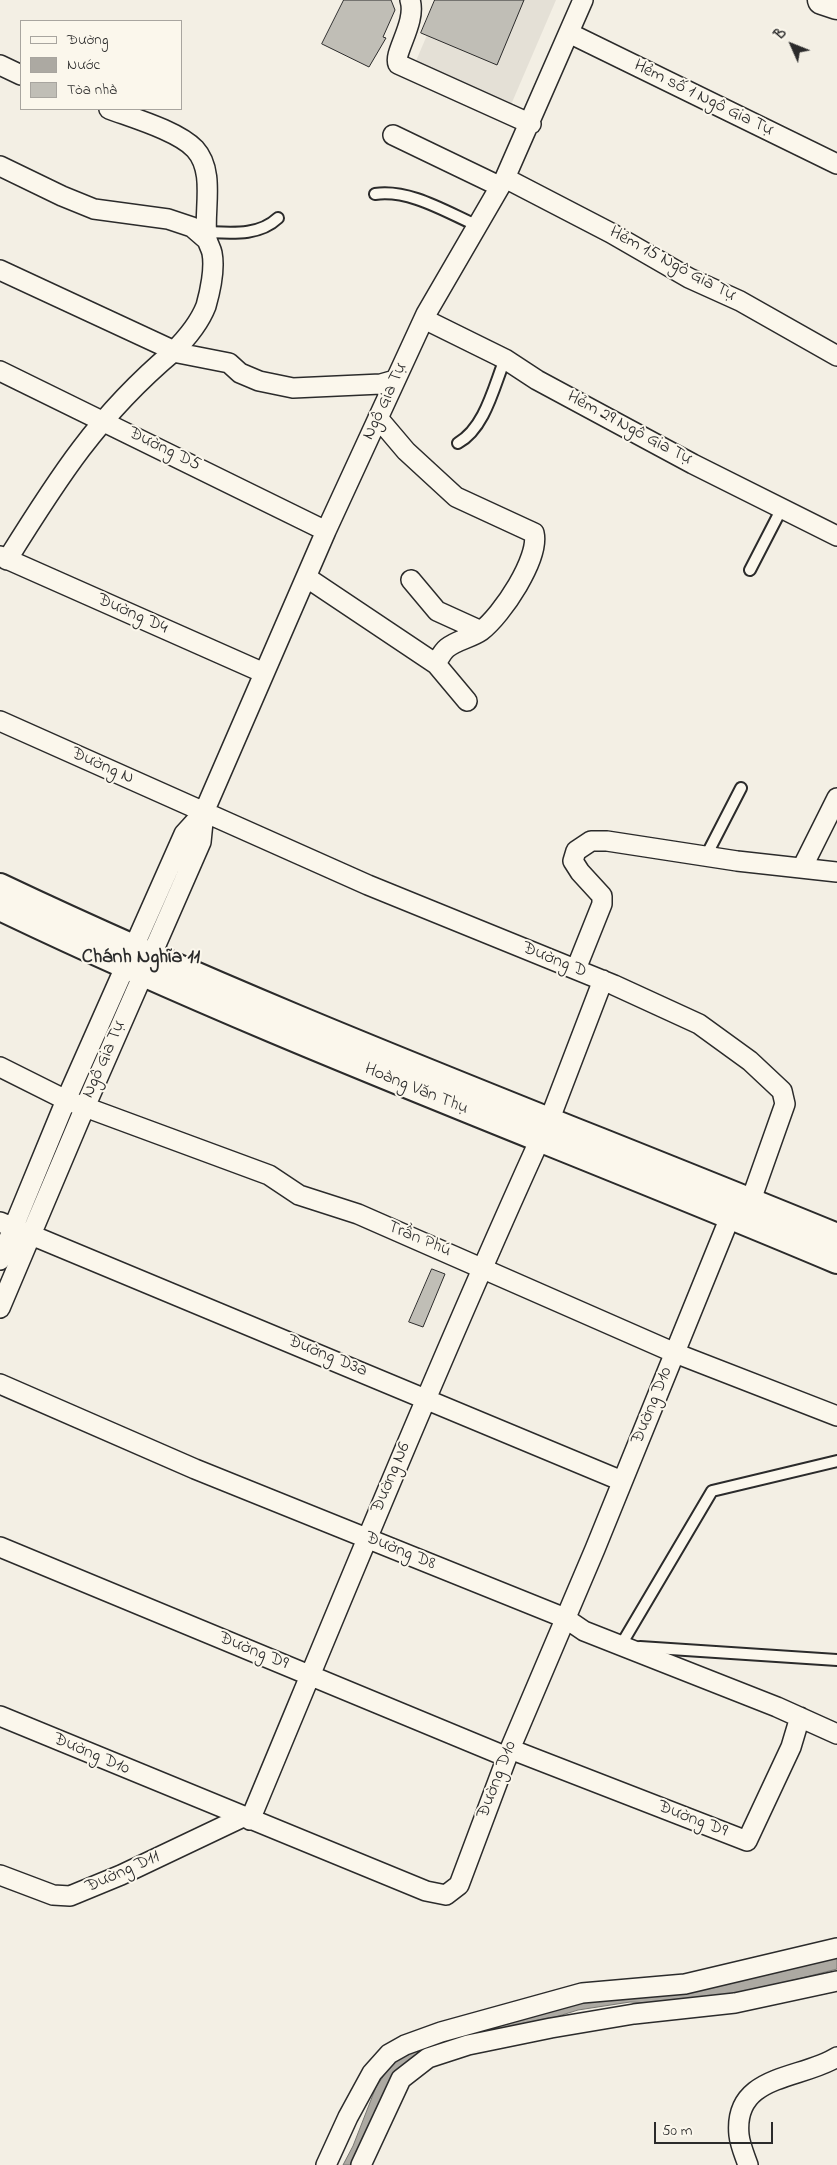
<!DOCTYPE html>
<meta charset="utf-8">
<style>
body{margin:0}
#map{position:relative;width:837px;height:2165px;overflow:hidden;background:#f3efe4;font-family:"Indie Flower",sans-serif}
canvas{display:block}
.legend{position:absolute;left:20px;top:20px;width:162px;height:90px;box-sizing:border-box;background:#fbf7ec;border:1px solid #a8a59f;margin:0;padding:6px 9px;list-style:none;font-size:15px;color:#2b2b2b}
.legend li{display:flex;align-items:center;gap:10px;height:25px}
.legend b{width:25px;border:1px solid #a8a59f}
.north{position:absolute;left:767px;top:20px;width:50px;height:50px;-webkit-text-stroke:4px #fbf7ec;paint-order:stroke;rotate:314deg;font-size:14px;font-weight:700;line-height:20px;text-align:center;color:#2b2b2b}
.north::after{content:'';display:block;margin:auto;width:18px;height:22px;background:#2b2b2b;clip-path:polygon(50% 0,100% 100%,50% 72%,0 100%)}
.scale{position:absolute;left:654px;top:2122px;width:119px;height:22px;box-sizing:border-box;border:2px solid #2b2b2b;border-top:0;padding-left:6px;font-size:15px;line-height:18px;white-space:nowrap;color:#2b2b2b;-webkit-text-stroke:4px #fbf7ec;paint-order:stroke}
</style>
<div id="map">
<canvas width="837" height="2165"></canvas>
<ul class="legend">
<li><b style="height:6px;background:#fbf7ec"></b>Đường</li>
<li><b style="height:14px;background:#aca9a2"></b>Nước</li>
<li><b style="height:14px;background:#c0beb6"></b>Tòa nhà</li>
</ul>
<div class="north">B</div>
<div class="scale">50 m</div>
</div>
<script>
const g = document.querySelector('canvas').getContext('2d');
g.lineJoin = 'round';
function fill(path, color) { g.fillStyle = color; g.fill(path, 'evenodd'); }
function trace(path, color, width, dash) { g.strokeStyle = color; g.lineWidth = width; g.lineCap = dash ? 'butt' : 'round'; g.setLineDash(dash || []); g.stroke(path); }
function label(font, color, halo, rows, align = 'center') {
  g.font = font + ' "Indie Flower",sans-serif'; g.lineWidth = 4; g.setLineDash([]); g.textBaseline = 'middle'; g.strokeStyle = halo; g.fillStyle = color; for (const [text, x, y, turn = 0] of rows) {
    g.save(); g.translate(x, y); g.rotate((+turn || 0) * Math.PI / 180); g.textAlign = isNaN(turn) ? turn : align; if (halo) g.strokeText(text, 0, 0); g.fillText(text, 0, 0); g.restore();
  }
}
fill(new Path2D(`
 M442,0h114l-46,107 -97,-39z`), '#e4e0d6');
const water = new Path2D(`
 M837,1955v14l-106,27 -80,7 -21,-1 -52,8 -163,51 -58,104h-14l10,-19 23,-59 13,-19 15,-15 130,-43 117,-21 78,-6z`);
fill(water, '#aca9a2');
trace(water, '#787772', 1);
const building = new Path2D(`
 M344,0h47l4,10 -12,27 3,1 -17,29 -47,-23z
 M435,0h89l-27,65 -76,-32z
 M432,1269l13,5 -22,53 -14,-5z`);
fill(building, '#c0beb6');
trace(building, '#2b2b2b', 1);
const service = new Path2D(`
 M375,194c35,-5 71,18 103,32
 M207,232c25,1 52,4 71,-14
 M458,443c27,-15 36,-57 47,-84
 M750,570l32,-62
 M706,856l35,-68
 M621,1645l91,-154 125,-30
 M640,1647l197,13`);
const minor = new Path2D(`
 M410,0c7,22 -17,53 -12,64l133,60
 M569,33l268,131
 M0,65l21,10
 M393,135l106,51
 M0,166l62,30 32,13 74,10 24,8 15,13
 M505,178l106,55 78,45 51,23 97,55
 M0,270l168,78 5,4c13,-13 26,-28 33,-46 4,-14 9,-38 6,-53 -1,-5 -4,-9 -5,-14 -4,-28 9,-67 -12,-90 -17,-18 -62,-31 -86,-40
 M424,319l81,40 32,21 156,84 144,72
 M0,371l326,160
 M378,418l28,33 50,46 78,36c6,25 -32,82 -53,98 -10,7 -24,9 -34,17 -5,4 -8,11 -11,16l31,37
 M0,556l264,117
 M7,560c51,-82 91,-145 166,-208l56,11 11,10 19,8 34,7 88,-4 14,-4
 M306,577l130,87
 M411,580l26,31 44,20
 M0,721l368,164 246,100 85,39 51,37 32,30 3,13 -34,96
 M802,868l35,-70
 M576,969l26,-65v-8l-22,-24 -7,-11 3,-10 15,-10h16l130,20 100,11
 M0,1067l66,33 203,75 30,20 59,19 317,139 162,63
 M549,1121l54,-141
 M0,1222l622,259
 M0,1260l66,-160 118,-266 20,-22
 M0,1308l85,-201 116,-265 3,-30 122,-281 100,-217 79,-136 78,-178
 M0,1384l195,85 370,149 19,13 193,76 60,27
 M0,1547l507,210
 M0,1716l426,175 20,4 13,-10 51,-136 85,-200 135,-332
 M510,1749l237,92 44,-94 9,-30
 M250,1820c95,-228 188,-456 290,-681
 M0,1875l53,20 17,1 51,-21 122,-58
 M326,2165l22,-48 24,-44 17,-19 16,-9 36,-13 141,-39 103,-9 152,-36
 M361,2165l40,-86 27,-21 40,-13 83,-17 83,-14 101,-11 102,-22
 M748,2165c-3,-9 -8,-20 -9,-30 -6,-61 61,-55 98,-78`);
const tertiary = new Path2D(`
 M0,886c274,130 557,235 837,350
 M0,908c273,131 558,235 837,353`);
const trunk = new Path2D(`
 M822,0l15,5`);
trace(service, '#2b2b2b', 14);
trace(minor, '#2b2b2b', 22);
trace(tertiary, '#2b2b2b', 28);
trace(trunk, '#2b2b2b', 31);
trace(service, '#fbf7ec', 10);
trace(minor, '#fbf7ec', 19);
trace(tertiary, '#fbf7ec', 24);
trace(trunk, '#fbf7ec', 28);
label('18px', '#2b2b2b', '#fbf7ec', [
 ["Hẻm số 1 Ngô Gia Tự",703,99,26],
 ["Hẻm 15 Ngô Gia Tự",672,265,28],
 ["Ngô Gia Tự",386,402,-65],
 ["Hẻm 29 Ngô Gia Tự",629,429,28],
 ["Đường D5",164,450,26],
 ["Đường D4",132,615,24],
 ["Đường N",102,767,24],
 ["Đường D",554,961,22],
 ["Ngô Gia Tự",105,1060,-66],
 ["Hoàng Văn Thụ",416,1090,22],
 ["Trần Phú",419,1240,23],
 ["Đường D3a",327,1357,22],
 ["Đường D10",653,1406,-68],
 ["Đường N6",392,1478,-67],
 ["Đường D8",400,1552,22],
 ["Đường D9",253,1652,22],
 ["Đường D10",91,1755,23],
 ["Đường D10",498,1780,-69],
 ["Đường D9",692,1820,21],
 ["Đường D11",123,1873,-24]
]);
label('bold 20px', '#2b2b2b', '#fbf7ec', [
 ["Chánh Nghĩa 11",141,959]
]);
</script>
